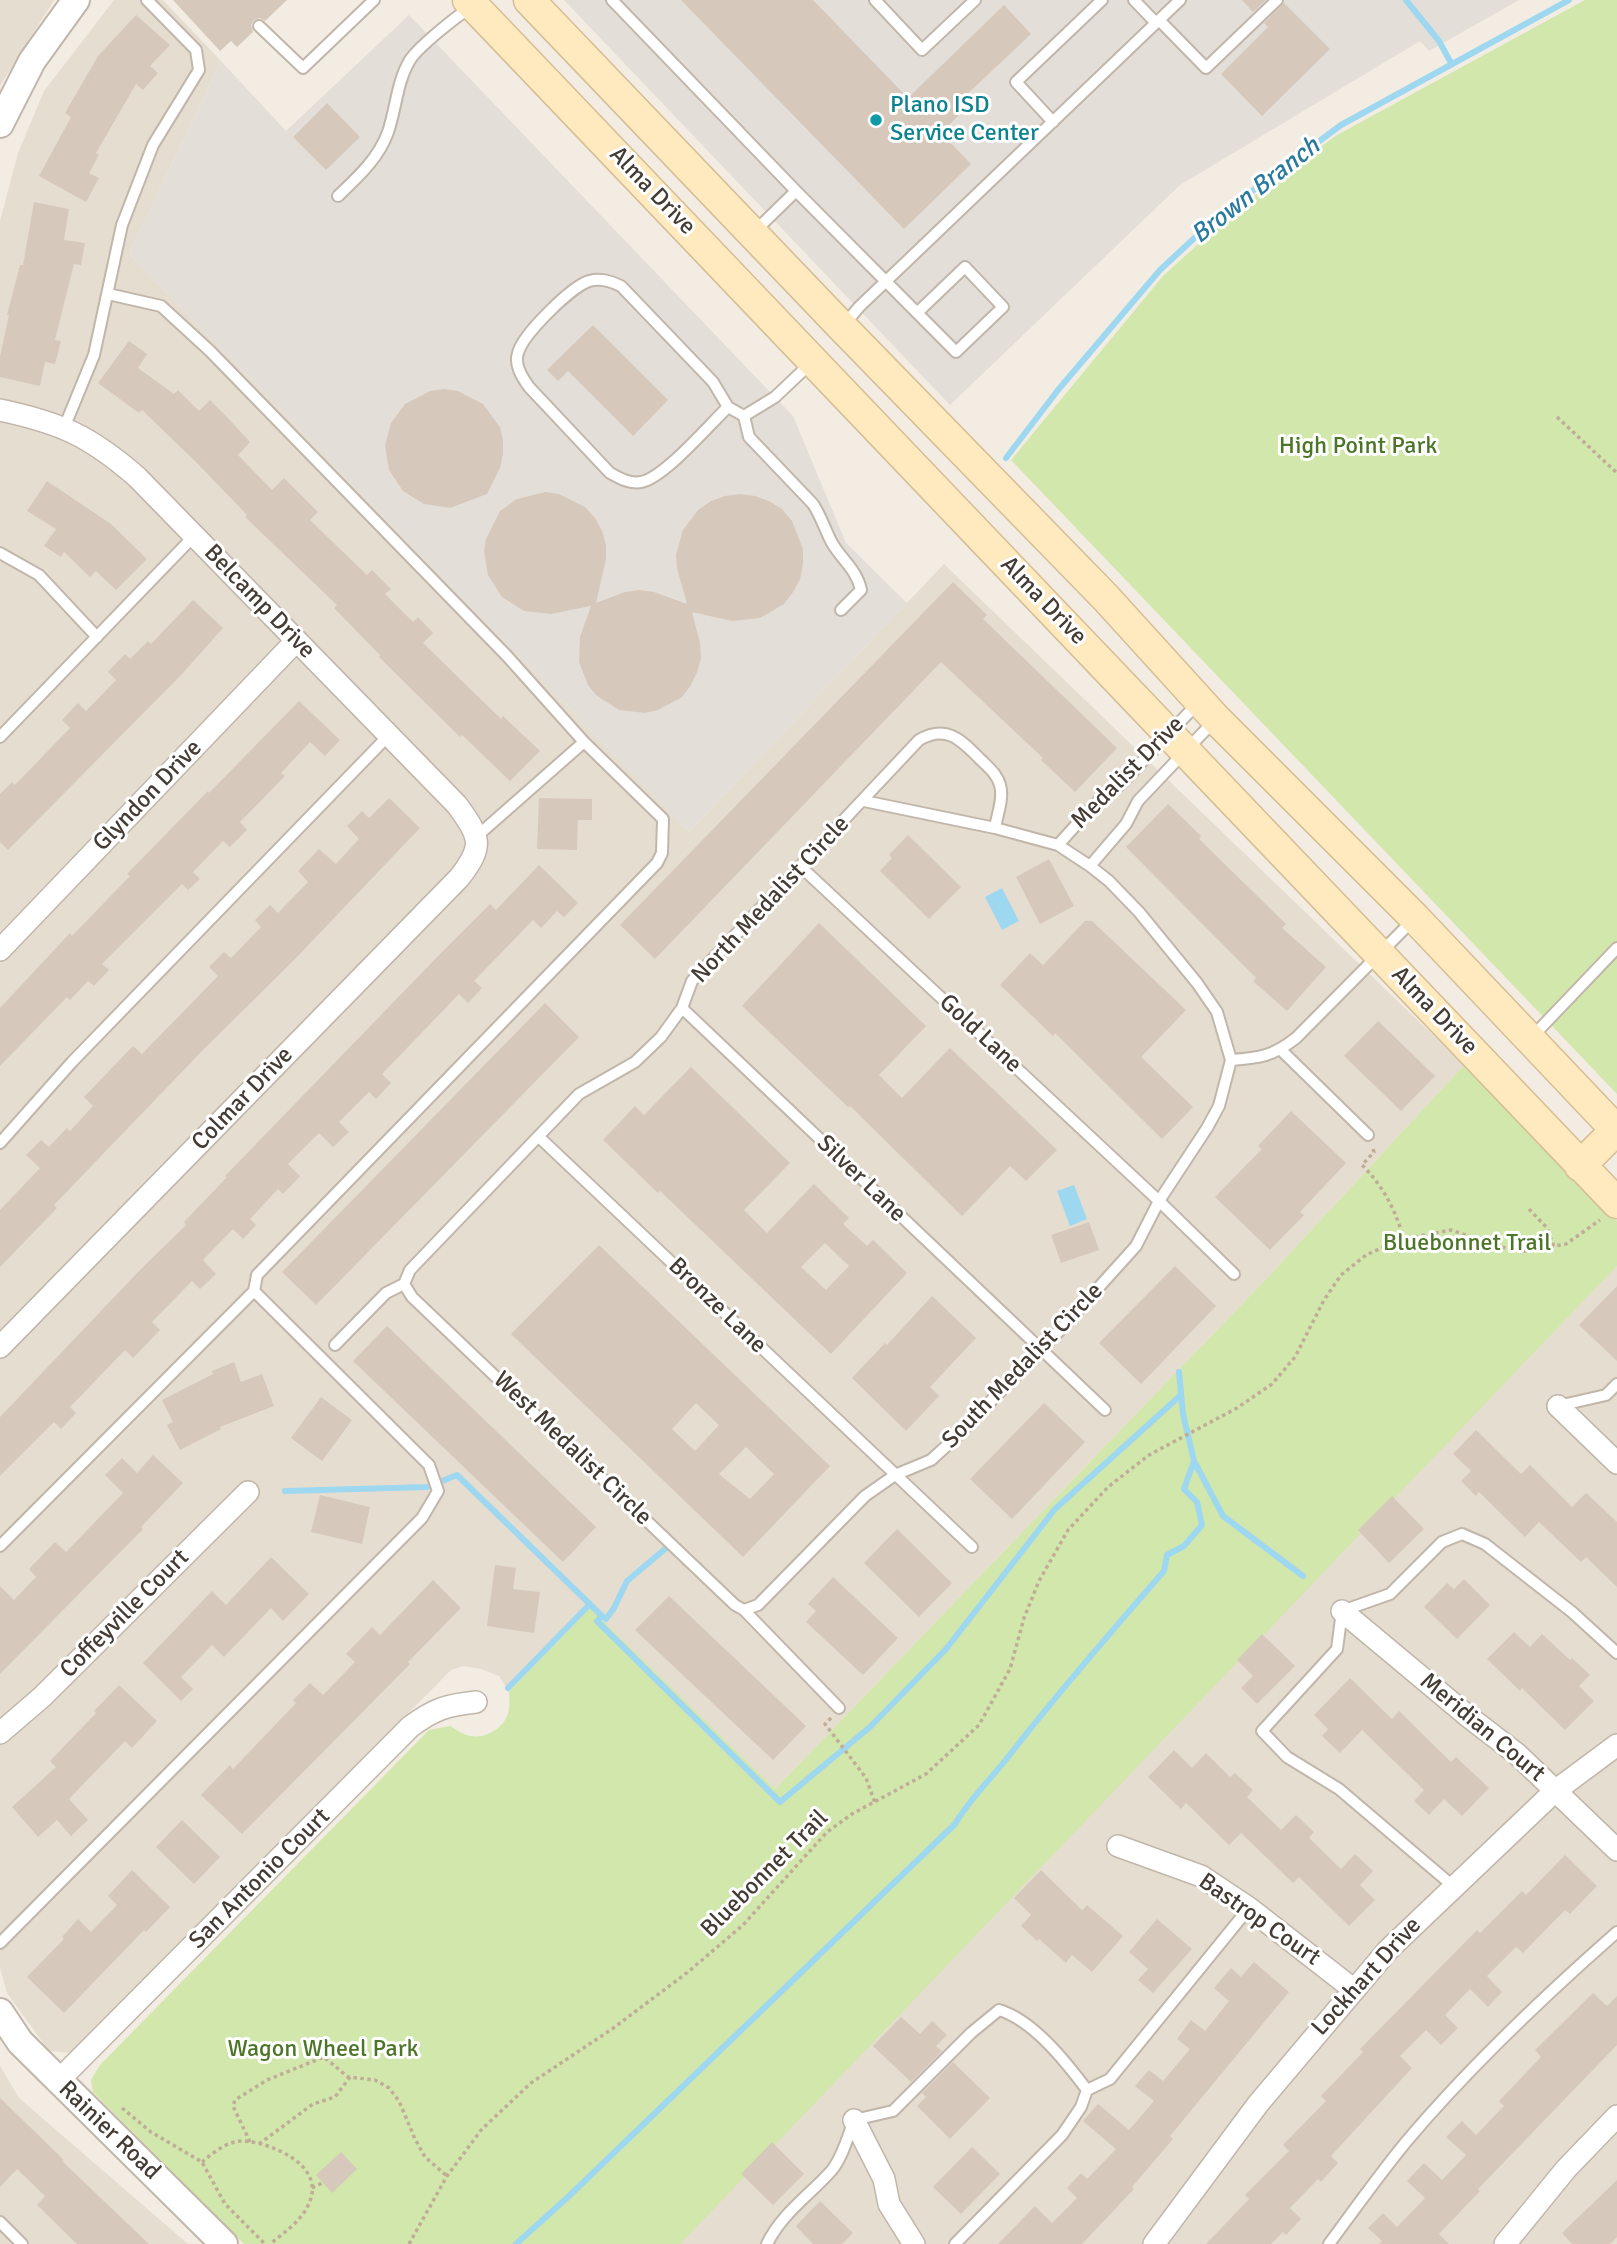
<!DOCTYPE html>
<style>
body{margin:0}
canvas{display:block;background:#f2ece3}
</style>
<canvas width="1617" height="2244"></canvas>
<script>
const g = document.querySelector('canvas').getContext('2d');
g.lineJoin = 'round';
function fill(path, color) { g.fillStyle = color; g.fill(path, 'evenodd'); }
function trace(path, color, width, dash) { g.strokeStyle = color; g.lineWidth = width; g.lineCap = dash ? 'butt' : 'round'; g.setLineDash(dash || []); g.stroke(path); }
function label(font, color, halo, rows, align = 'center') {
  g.font = font + ' Signika,sans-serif'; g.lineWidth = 6; g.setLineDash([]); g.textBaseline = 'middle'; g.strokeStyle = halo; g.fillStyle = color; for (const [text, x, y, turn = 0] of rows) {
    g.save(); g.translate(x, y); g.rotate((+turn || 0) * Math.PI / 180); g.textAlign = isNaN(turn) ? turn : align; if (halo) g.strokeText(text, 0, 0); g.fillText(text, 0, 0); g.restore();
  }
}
fill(new Path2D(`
 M0,0h54l-54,86z
 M114,0h49l58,61 -92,193 560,578 255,-268 520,501 -196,212 -493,512 -185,-180 -81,83 -10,-16 -18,-7 -18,-3 -12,4 -379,383 -23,-2 -42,-58 -7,-25v-1747l18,-68 26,-62z
 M1617,1266v978h-945z
 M0,2066l19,32 169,146h-188z`), '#e6ddd1');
fill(new Path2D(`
 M564,0h955l-90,51 -9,-10 -240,144 -230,220z
 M409,15l384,401 53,127 61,60 -218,229 -560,-578 92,-193 65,70z`), '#e4ded9');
fill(new Path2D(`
 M1585,0h32v1094l-606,-634 152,-184 77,-70 97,-71z
 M1464,1065l49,46 104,110v45l-937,978h-436l-151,-152 -2,-12 9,-15 329,-335 21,-4c7,4 13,9 21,10 16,3 36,-10 38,-27 1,-5 0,-12 0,-17l81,-84 185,181 493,-512z`), '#d2e7ab');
fill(new Path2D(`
 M1002,888l17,33 -17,9 -17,-33z
 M1074,1185l13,34 -17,7 -13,-35z`), '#9ed7f0');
trace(new Path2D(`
 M1406,0l33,41 12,22
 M1006,458l52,-68 102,-120 56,-52 125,-93 228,-125
 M1179,1372l4,42 11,47 29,55 80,60
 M285,1491l142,-4 30,-12 145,141 -5,5 183,181 90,-75 76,-78 109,-140 126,-114
 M602,1616l4,3 8,-11 13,-27 44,-37
 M508,1688l82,-84
 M516,2244l52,-47 387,-373c16,-27 38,-47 57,-72 48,-62 100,-121 152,-181l3,-16 17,-9 18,-21 -5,-23 -13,-13 10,-28`), '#9ed7f0', 6);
fill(new Path2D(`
 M173,0h114l-22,21 -5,-3 -6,2 -3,5 2,7 -16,15 -6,-6 -11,10z
 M681,0h132l95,98 96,-93 27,29 -70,66 6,7 -26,26 30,31 -67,65z
 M1242,0h24l-13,12z
 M1284,3l46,46 -68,67 -41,-42 47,-47 -4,-4z
 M136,15l34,30 -20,21 8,7 -15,17 -7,-6 -40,69 3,2 -10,18 10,5 -13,24 -47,-26 32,-59 -6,-4 33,-57z
 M327,103l33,34 -34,33 -33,-33z
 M34,202l35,7 -5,31 21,3 -4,22 -7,-1 -19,76 6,1 -6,23 -10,-2 -5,24 -40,-9v-20l9,-42h-2l13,-50h3z
 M593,325l75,75 -35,36 -65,-65 -10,10 -11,-11z
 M129,341l18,13 -9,14 36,26 4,-4 21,21 11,-11 16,16 24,26 -12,13 34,35 12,-12 34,34 -8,8 57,55 5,-5 19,19 -6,5 28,28 5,-5 15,16 -10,10 78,76 2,-3 37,35 -30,30 -48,-46 -2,2 -81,-80 1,-2 -46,-47 3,-3 -92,-88 2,-2 -49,-51 -56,-54 -3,3 -41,-30z
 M444,389l14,2 25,13 17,23 3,13v14l-3,14 -13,26 -37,14 -26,-4 -21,-13 -14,-21 -4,-24 6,-23 14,-19 25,-13z
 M47,481l64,43 36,35 -31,31 -20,-19 -6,6 -26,-25 -3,5 -17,-11 12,-17 -29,-18z
 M545,492l14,2 26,13 10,11 7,13 4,14v14l-10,44 29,-11 14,-2 15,2 33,12 -10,-36 -1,-13 7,-25 15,-20 13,-9 14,-5 15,-2 15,2 14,5 13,8 10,12 11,28v15l-3,15 -7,13 -9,12 -24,14 -28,3 -40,-9 8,31 1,15 -4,14 -6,13 -9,12 -24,13 -13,3 -26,-3 -23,-15 -8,-10 -9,-23 1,-25 11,-31 -40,8 -27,-3 -22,-14 -14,-22 -4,-24 2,-12 14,-28 17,-12z
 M953,582l34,33 -4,4 134,129 -42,44 -34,-32 2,-2 -102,-96 -286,297 -35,-34z
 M193,600l30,28 -41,46 -174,176 -8,-8v-48l12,-12 3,3 55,-57 -8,-8 16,-17 8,8 30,-31 -8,-8 17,-18 5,5 18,-18 3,3z
 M299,701l41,39 -15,16 -15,-14 -29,31 4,3 -45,46 7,8 -17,17 -7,-6 -30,31 7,7 -12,11 -6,-6 -80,80 7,6 -15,16 -6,-5 -18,19 -3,-3 -67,69v-58l70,-75 2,3 58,-60 -3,-2 81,-83 1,2z
 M389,798l31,30 -125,131 -93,92 -148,154 3,3 -57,59v-57l40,-42 -14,-13 15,-15 8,7 18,-19 3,3 23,-25 -9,-9 49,-51 9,8 76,-78 -9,-9 15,-15 7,6 30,-31 -6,-7 15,-15 8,8 30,-31 -10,-11 21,-22 17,15 23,-25 -12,-13 15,-15 7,7z
 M539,798l53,1v21h-14l-1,30 -40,-1z
 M1168,804l33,32 -2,3 87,85 -4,4 44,39 -39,44 -34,-30 3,-3 -130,-131z
 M908,835l53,52 -32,32 -49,-48 12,-13 -3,-3z
 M1049,859l25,47 -34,18 -24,-47z
 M539,865l39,38 -14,14 -7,-6 -16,17 -8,-8 -59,61 8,7 -14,15 -9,-9 -77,80 9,9 -15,16 -7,-7 -30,30 10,10 -16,15 -14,-14 -31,31 12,12 -17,18 -5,-5 -28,30 6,6 -13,14 -10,-10 -30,31 13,14 -16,15 -8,-8 -40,41 8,8 -27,28 -8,-8 -55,57 6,6 -15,16 -7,-7 -54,54v-59l140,-147 46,-45 -2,-3 43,-45 -2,-1 218,-225 47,-47 6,6z
 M1085,921h7l94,89 -45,47 52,50 -31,32 -107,-106 -2,3 -53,-51 30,-32 13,12z
 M819,923l107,103 -47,49 23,23 48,-50 107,102 -31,31 -16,-15 -48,50 -112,-110 -2,1 -106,-101z
 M545,1003l34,34 -263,268 -34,-33z
 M1378,1021l57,55 -34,35 -57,-55z
 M691,1067l99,96 -46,47 23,23 47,-49 35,34 -6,6 24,22 6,-6 34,33 -76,81 -171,-163 -2,2 -55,-53 32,-34 9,9zM825,1243l24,23 -23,24 -25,-23z
 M1291,1111l55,52 -46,49 4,3 -34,35 -55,-53 47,-48 -4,-3z
 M1089,1222l10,28 -38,13 -10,-28z
 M599,1245l231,221 -87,91 -232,-223zM696,1403l23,22 -24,26 -23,-22zM746,1447l28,27 -24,25 -31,-25z
 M1175,1266l41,40 -75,78 -42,-41z
 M1617,1286v75l-38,-36z
 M932,1296l44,42 -46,49 9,9 -33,35 -54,-53 33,-35 2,2z
 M387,1326l209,201 -33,35 -210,-201z
 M234,1362l7,20 21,-8 12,32 -54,21 1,2 -41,21 -13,-25 6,-3 -11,-22 51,-26 -1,-3z
 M321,1397l31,23 -30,41 -31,-23z
 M1044,1403l41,39 -73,77 -42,-40z
 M1476,1430l45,44 9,-9 42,42 14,-14 31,29v65l-31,-30 -5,5 -42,-40 -14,15 -46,-45 -3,4 -15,-15 10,-10 -18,-17z
 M153,1455l30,28 -42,44 2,2 -143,145v-88l14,14 22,-23 -7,-8 26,-27 11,10 57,-59 -18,-18 17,-17 15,15z
 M320,1495l50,12 -8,37 -51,-12z
 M1392,1496l32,33 -35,34 -31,-33z
 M897,1529l55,54 -33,34 -55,-54z
 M271,1557l38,37 -26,27 -12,-13 -47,49 -12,-12 -31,32 12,12 -12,12 -38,-38 69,-72 14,14z
 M495,1565l21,3 -3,21 27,3 -6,41 -47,-7z
 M833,1577l65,61 -35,37 -57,-53 10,-11 -8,-7z
 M1464,1579l26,26 -33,34 -33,-32 23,-24 7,6z
 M433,1580l28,28 -53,54 2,2 -168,170 -41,-39 29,-30 3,4 63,-66 -3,-3 17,-17 13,12 32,-33 -9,-8 26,-27 8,8z
 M669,1596l137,130 -33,34 -138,-130z
 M1514,1632l16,15 12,-13 28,26 2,-2 18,17 -11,11 15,15 -29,29 -43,-42 -2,3 -33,-32z
 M1262,1634l33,32 -38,38 -16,-16 12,-12 -16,-16z
 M1350,1678l42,41 7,-8 52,51 5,-5 33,31 -27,28 -18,-17 -15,16 -15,-14 10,-11 -62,-60 -22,23 -18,-17 6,-7 -14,-14z
 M119,1685l38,36 -25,27 -7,-7 -56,58 19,21 -17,16 -14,-16 -19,17 -26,-30 44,-40 -6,-6 46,-48 -2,-2z
 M1174,1750l18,18 14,-15 24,24 5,-4 18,17 -6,7 34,33 15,-15 18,17 -5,6 32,31 14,-15 18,17 -13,14 15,15 -26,26 -50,-49 -6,6 -52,-50 -12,12 -43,-42 -5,6 -33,-32z
 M182,1820l38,37 -26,27 -38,-37z
 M1565,1855l32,31 -27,28 -5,-4 -42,43 -7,-6 -29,29 15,16 -14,15 -18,-18 -25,26 13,13 -17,17 -15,-15 -26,26 12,12 -81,88 7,7 -17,19 -3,-3 -28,29 11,11 -15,16 -3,-3 -12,12h-65l43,-45 -4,-4 44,-44 -6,-6 43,-44 -5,-5 42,-44 -3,-3 117,-119 3,3 42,-42 4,4z
 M132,1870l38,37 -24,25 -2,-2 -80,83 -37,-36 37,-38 -2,-2 16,-18 13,13 26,-27 -9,-9z
 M1041,1870l41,40 5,-5 36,31 -31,36 -20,-17 -6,8 -27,-24 -2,2 -16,-15 10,-11 -17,-17z
 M1157,1919l35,30 -39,44 -15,-13 10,-11 -19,-17z
 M1254,1962l35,30 -119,144 3,3 -41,48 2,2 -52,55h-84l37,-38 17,17 25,-25 -10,-10 14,-15 6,6 29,-30 -33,-28 15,-17 31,26 25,-29 -19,-15 14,-16 14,11 27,-32 -13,-10 14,-19 14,11 24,-30 -15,-13 17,-20 10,9z
 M1593,1993l14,13 10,-10v49l-139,144 2,2 -41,43 10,10h-70l3,-3 -14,-13 15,-15 14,14 28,-29 -18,-17 17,-18 18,17 24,-25 -20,-18 16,-16 14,14 28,-29 -5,-5 42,-44 -6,-7z
 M901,2017l19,17 12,-13 15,14 -11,11 6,5 -31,31 -38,-36z
 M953,2062l37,36 -40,41 -33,-33 9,-9 -4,-4z
 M0,2098l64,62 -2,1 87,83h-72l-40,-39 8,-9 -28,-27 -17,18z
 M772,2142l32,32 -31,31 -32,-31z
 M972,2147l28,27 -39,40 -28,-27z
 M341,2152l16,17 -25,24 -16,-18z
 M1617,2180v57l-7,7h-38l-10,-11z
 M820,2201l33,32 -11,11h-29l-17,-18z`), '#d6c9bc');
const service = new Path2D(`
 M612,0l184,191 160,161 47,-45 -38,-40 -47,45
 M875,0l47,50 53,-50
 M1134,0l22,23
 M1159,20l47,48 71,-68
 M259,26l44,42 71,-68
 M1053,122l-37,-40 86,-82
 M338,196c19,-18 41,-38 50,-64 8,-23 9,-51 22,-72 9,-14 46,-43 61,-53
 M753,233l43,-42
 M108,294l53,12 49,45 297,305 77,86 -108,95
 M844,325l15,-18 321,-307
 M728,407l-15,-25 -92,-96c-11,-5 -20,-8 -32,-5 -18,6 -66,53 -71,72 -4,12 4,24 11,34l81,86c9,5 19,11 31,9 23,-4 68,-57 87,-75l16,9 31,-19 37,-35
 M744,416l5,21 64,67c8,12 12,26 19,39 10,17 25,27 29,47l-20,20
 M64,428l30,-73 28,-130 31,-80 46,-75 -3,-20 -49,-50
 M0,553l39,22 58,62
 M0,737l194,-201
 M864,801l131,27
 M1058,845l37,-41 25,-19 77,-81
 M1090,866l36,-42 12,-23 77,-81
 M801,867l358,334 75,73
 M682,1008l423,402
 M1532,1037l85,-89
 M1281,1050l87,85
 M1231,1060c29,-2 42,-4 65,-22l119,-120
 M539,1137l433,410
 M0,1143l72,-81 317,-327
 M404,1284l6,-14 169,-176 56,-32 26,-25 21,-29 10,-27 227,-241c28,-16 42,0 61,19 8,8 17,15 20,26 4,13 -3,30 -5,43l63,17 32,21 19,15 30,31 58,71 20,29 14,48
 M404,1284l8,13 323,308 9,5 95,98
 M335,1345l51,-52 18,-9
 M1558,1406l48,-11 11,-11
 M0,1546l254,-255
 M744,1610l14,-5 107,-109 30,-21 36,-15 22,-20 110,-113 73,-81 23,-45 48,-73 12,-22 12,-46
 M1453,1886l-114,-97 -52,-32 -25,-26 75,-82 5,-38 48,-17 52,-52 20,-8 23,10 87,68 45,41
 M0,1943l422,-425 16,-27 -9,-26 -175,-174 3,-16 400,-412 5,-10 1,-34 -79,-77
 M1087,2090l23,-11 139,-171
 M0,2222l22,22
 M767,2244c15,-31 43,-49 65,-74 11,-14 16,-34 22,-50l39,-9 78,-78 28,-23c34,10 67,52 88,80l-6,17 -19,28 -107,109
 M1329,2244c25,-34 50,-69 77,-102 64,-76 136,-144 211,-210`);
const minor = new Path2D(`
 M0,410c61,13 90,26 137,67l320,328c24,33 27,41 2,73l-459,469
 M0,950l296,-309
 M1558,1406l59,57
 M1342,1611l127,106 48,37 100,96
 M0,1733l42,-36 206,-205
 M1118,1846l83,30 48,32 104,81
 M58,2081l352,-354c24,-18 37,-22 66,-25
 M854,2120l30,59 5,25 25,40
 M1154,2244l104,-140 130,-154 167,-159 62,-46
 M1505,2244l61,-75 51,-53`);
const tertiary = new Path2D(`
 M0,124l32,-63 44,-61
 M0,2012l20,30 204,202`);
const secondary = new Path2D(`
 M468,0l1149,1203
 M529,0l313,327 264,271 110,121 199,199 202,213
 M1580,1166l36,-36`);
trace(service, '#c0b6a9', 14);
trace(minor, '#c0b6a9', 24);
trace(tertiary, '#c0b6a9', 30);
trace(secondary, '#d6be95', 33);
trace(new Path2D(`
 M1557,417l60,56
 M1373,1149l1,3 -12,13c22,22 33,45 42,74
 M1529,1209l18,19 7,19
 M831,1718l-6,6 41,54 9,25
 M122,2108l29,24 51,30 23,42 40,40
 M250,2142l-17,-36 2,-6 32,-20 57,-23 24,20 27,3 14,8 10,13 16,38 10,18 22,19
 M259,2144l54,-40 22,-7 15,-20
 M202,2162c11,-9 26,-22 42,-21 28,2 80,24 66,60 -7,19 -25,31 -40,43
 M312,2188l10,-5
 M409,2244l38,-68 35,-47 49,-46 81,-54 76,-57 55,-47 84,-93 25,-18 74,-40 53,-49 31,-56 14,-51 15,-37 29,-51 40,-43 41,-32 88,-47 35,-24 23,-27 29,-57 17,-25 25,-20 33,-15 52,-10 50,17 24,4 41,-7 34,-24`), '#bfad97', 3.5, [3.5, 3.5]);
trace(service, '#fff', 10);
trace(minor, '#fff', 21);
trace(tertiary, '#fff', 26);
trace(secondary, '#ffeac0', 30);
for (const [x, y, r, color] of [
 [876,120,7,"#0f9aa8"]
]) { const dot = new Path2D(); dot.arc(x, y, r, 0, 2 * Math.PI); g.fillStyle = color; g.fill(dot); trace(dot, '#fff', 2.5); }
label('24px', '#0d838f', '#fff', [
 ["Plano ISD",890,106],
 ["Service Center",890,134]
], 'left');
label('24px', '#443c34', '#fff', [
 ["Alma Drive",652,191,46],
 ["Alma Drive",1043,601,46],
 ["Belcamp Drive",259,602,46],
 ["Medalist Drive",1128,773,-45],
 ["Glyndon Drive",148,796,-46],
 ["North Medalist Circle",771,900,-47],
 ["Alma Drive",1434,1011,46],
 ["Gold Lane",980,1034,43],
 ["Colmar Drive",243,1099,-46],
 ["Silver Lane",861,1179,44],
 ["Bronze Lane",717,1306,44],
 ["South Medalist Circle",1023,1366,-46],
 ["West Medalist Circle",572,1449,44],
 ["Coffeyville Court",125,1614,-45],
 ["Meridian Court",1482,1728,40],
 ["Bluebonnet Trail",765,1874,-45],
 ["San Antonio Court",260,1879,-45],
 ["Bastrop Court",1259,1920,35],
 ["Lockhart Drive",1367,1977,-48],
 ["Rainier Road",109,2131,44]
]);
label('24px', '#4c7527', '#fff', [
 ["High Point Park",1358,447],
 ["Bluebonnet Trail",1467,1244],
 ["Wagon Wheel Park",323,2050]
]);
label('italic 26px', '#2a799f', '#fff', [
 ["Brown Branch",1256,191,-38]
]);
</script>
